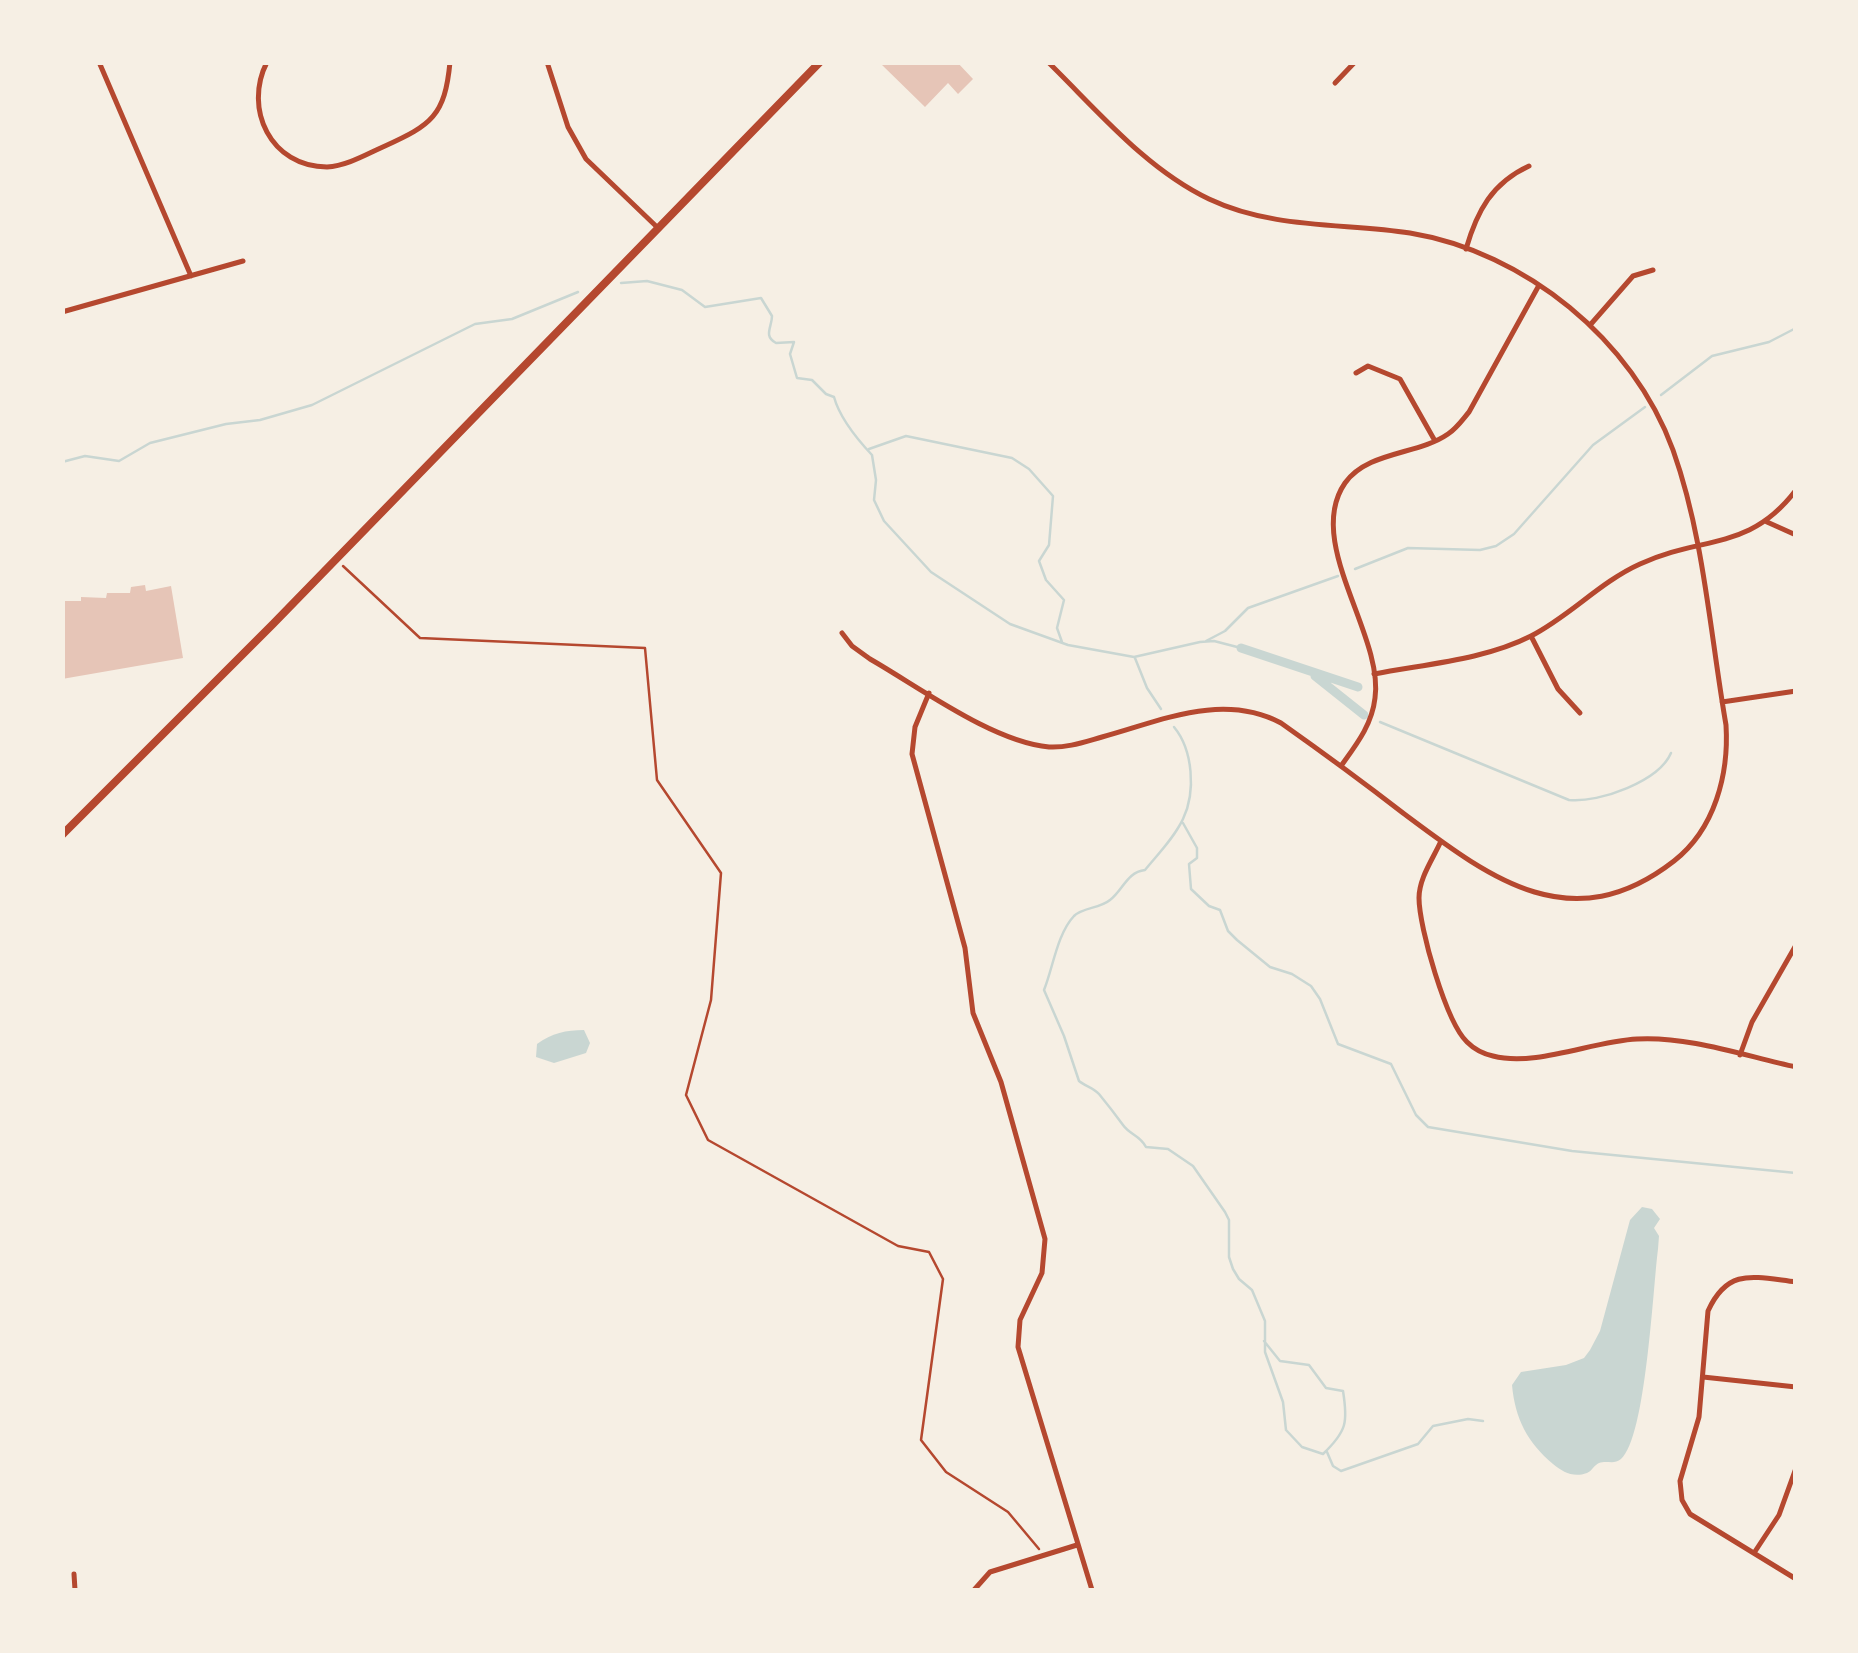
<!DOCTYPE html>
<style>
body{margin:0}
#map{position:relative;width:1858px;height:1653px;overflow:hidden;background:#f6efe4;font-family:"Titillium Web",sans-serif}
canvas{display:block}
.frame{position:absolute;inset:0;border:65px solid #f6efe4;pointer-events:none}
</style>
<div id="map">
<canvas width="1858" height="1653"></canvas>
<div class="frame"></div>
</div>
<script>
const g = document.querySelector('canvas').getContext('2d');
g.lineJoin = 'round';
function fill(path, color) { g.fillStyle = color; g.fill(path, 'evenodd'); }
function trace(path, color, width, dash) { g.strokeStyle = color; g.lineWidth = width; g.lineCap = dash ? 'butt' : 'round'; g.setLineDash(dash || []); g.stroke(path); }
fill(new Path2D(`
 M584,1030l6,13 -4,10 -32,10 -18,-6 1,-13c15,-11 29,-14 47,-14z
 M1642,1207l10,2 8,10 -6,9 5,8 -1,13c-5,38 -12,189 -37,210 -7,6 -14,1 -22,4 -5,2 -7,8 -12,10 -14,5 -24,-1 -34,-9 -25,-21 -38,-45 -41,-79l9,-13 45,-7 18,-7 6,-8 10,-19 30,-111z`), '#c9d6d2');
trace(new Path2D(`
 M621,283l26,-2 35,9 23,17 56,-9 11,18c0,11 -9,20 4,27l18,-1 -4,12 7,24 15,2 14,14 8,3c6,22 23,42 38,58l4,25 -2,20 10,21 47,51 79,52 58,21 66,12 66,-15 14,-1 27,7
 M1661,395l51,-39 57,-14 27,-14
 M869,449l37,-13 106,22 17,11 24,27 -4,49 -10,16 7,19 18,20 -7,28 5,14
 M62,462l23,-6 34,5 31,-18 76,-19 34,-4 52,-15 163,-81 37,-5 66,-27
 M1355,569l53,-21 72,2 16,-4 18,-12 79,-89 52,-38
 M1206,641l19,-10 23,-23 90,-32
 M1135,658l12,30 14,21
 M1380,722l189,78c31,3 90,-19 102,-47
 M1174,727c19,23 22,65 9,92 -9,19 -25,35 -38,51 -18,2 -22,20 -35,30 -11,9 -27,7 -36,16 -17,18 -21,52 -30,74l20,46 15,45c6,5 15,7 20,13 9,11 16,20 24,31 7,10 17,10 23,22l22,2 25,17 32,46 4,8v37l4,12 6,10 13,11 13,31v31l18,50 3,28 16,17 21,7c24,-23 25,-32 20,-63l-17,-3 -17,-23 -29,-4 -16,-20
 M1183,823l14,25v10l-8,6 2,25 18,17 11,4 8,21 9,9 33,27 22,7 19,12 9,13 18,45 53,20 25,51 12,12 144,24 224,22
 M1327,1452l6,14 8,5 77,-27 15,-18 35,-7 15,2`), '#c9d6d2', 2.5);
trace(new Path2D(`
 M1241,648l117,39
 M1315,676l49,39`), '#c9d6d2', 9);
fill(new Path2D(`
 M882,62h75l16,17 -15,15 -10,-11 -23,24 -44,-43z
 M145,585l1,6 25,-5 12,72 -121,21v-78h19v-4l25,1 1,-5h23l1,-6z`), '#e6c5b7');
trace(new Path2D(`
 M343,566l77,72 225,10 12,132 64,93 -10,127 -25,95 22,45 190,106 31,6 14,27 -22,161 25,32 62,40 31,37`), '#b5482f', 2.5);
trace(new Path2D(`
 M99,62l92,214
 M267,62c-24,47 4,105 60,105 20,-1 40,-13 58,-21 46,-21 60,-30 65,-84
 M547,62l21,65 18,32 72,69
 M1335,83l20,-21
 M1466,249c11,-38 26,-66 63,-83
 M62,312l181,-51
 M1591,324l42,-48 20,-6
 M1356,373l12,-7 32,13 35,62
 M1767,522l29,13
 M842,633l10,13 18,13c49,28 123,83 179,88 18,1 35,-5 53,-10 59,-16 120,-45 179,-14 41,29 82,59 122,90 87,65 168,128 271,48 41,-32 55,-87 52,-136 -16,-92 -22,-188 -53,-275 -40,-110 -148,-198 -263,-217 -68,-10 -138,-4 -201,-34 -63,-30 -111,-88 -161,-137
 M1531,636l27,53 22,24
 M1374,674c51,-10 110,-14 157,-38 39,-20 69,-54 109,-72 62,-29 109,-12 156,-74
 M929,693l-14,34 -3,27 53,194 8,65 28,69 44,157 -3,34 -22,47 -2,27 74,243
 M1722,702l74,-11
 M1341,766c15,-21 31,-41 34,-68 9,-63 -71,-156 -30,-215 23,-32 73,-28 103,-49 9,-6 15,-15 21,-22l69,-125
 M1441,841c-8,18 -22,37 -22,57 0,29 27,124 48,144 7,7 17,12 26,14 43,11 100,-15 144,-17 52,-3 108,17 159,28
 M1740,1055l12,-33 44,-77
 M1796,1282c-42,-5 -68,-15 -88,29l-9,106 -19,64 2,19 8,14 106,65
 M1703,1377l93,10
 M1754,1553l25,-38 17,-47
 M74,1574l1,16
 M974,1590l16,-18 87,-27`), '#b5482f', 5);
trace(new Path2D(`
 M62,835l211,-211 547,-562`), '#b5482f', 8);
</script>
